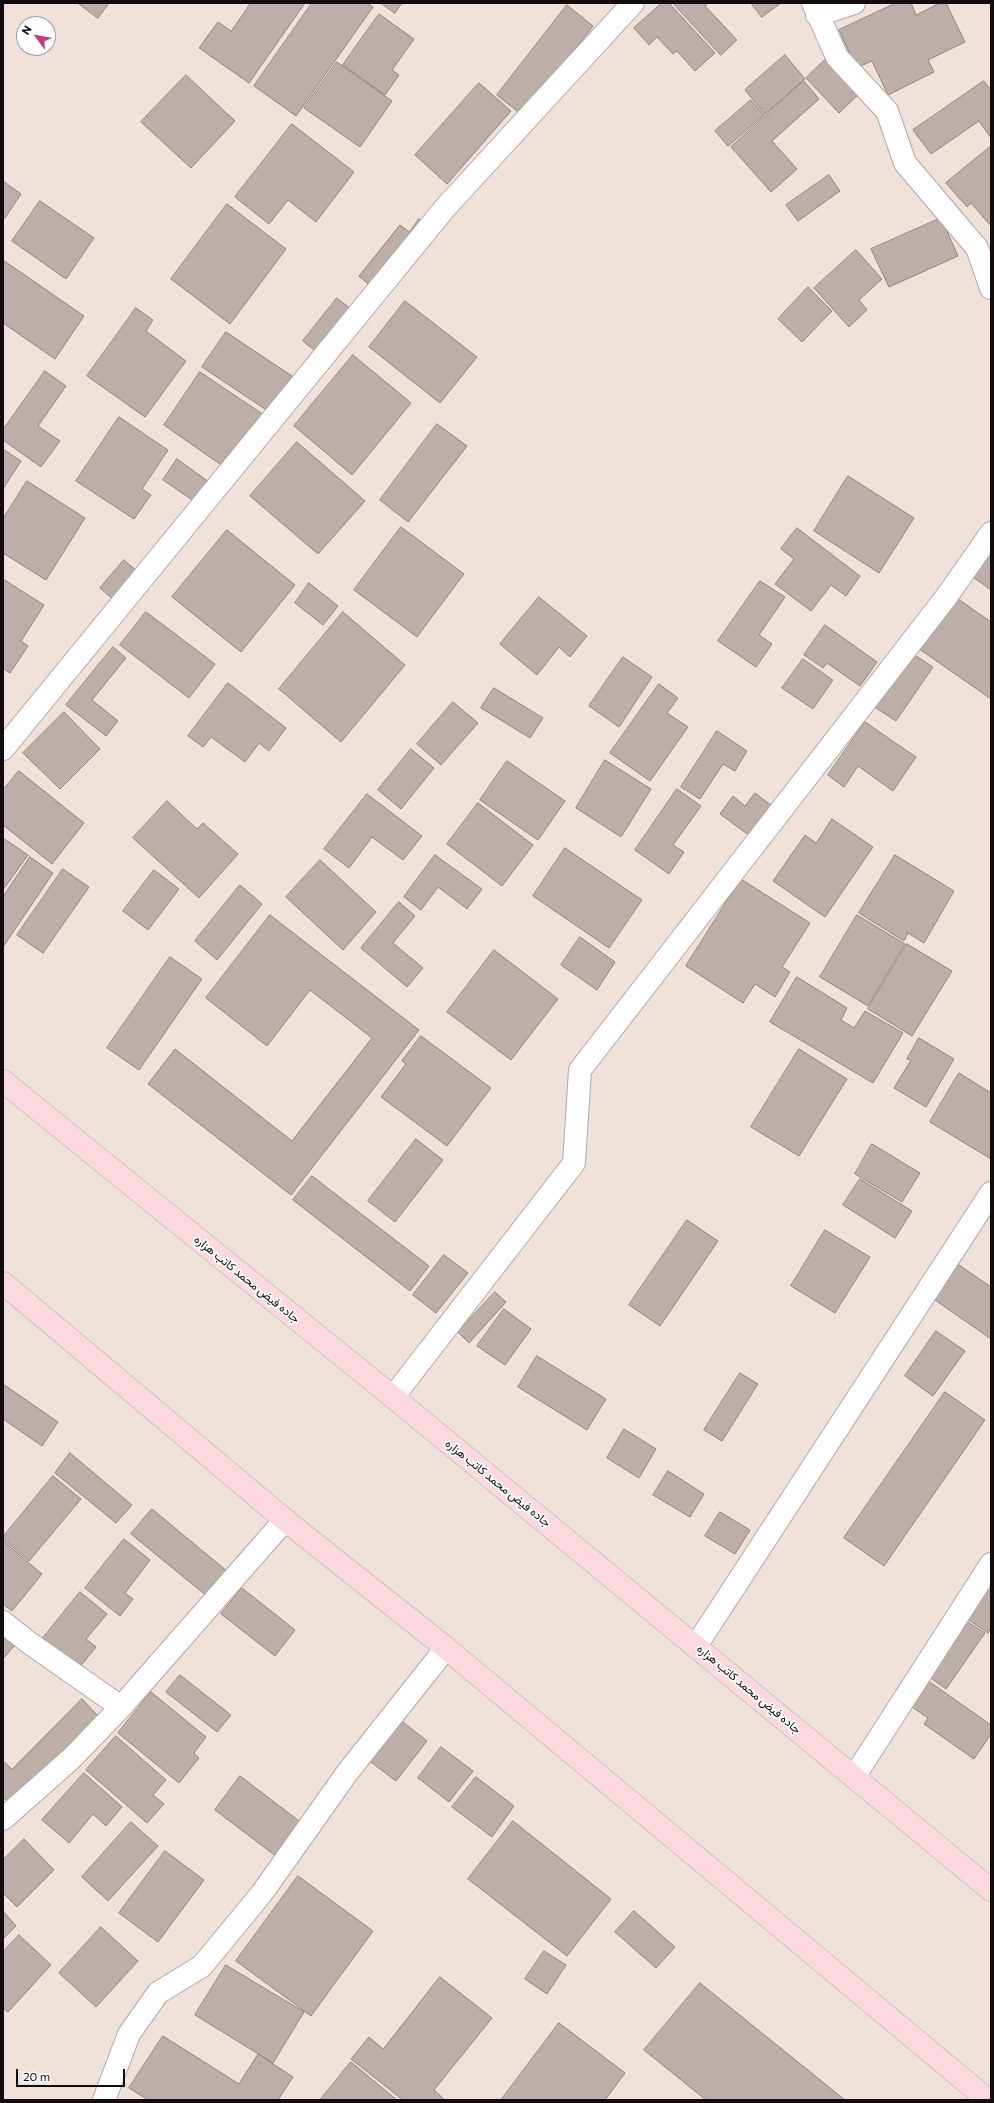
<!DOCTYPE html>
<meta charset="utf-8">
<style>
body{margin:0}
#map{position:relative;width:994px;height:2103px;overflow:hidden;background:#f0e1db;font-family:Commissioner,sans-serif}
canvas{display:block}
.frame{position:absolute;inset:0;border:4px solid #120d0c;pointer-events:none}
.north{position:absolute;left:16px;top:16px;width:40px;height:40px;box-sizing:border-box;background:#fff;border:1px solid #a09e9e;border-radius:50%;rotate:302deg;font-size:11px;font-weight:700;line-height:16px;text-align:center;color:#120d0c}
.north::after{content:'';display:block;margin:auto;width:14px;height:18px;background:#c23b7a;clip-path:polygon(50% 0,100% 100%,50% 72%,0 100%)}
.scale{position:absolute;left:16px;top:2069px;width:109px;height:18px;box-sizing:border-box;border:2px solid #120d0c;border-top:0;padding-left:5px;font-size:12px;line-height:14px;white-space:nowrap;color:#120d0c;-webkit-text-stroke:3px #fff;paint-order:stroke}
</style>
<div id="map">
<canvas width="994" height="2103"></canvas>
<div class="frame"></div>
<div class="north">N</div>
<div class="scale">20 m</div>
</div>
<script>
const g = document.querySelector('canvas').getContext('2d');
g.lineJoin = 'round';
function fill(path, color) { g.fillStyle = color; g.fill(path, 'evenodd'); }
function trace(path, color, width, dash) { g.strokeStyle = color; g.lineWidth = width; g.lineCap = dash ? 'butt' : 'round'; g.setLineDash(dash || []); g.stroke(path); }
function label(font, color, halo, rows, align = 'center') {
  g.font = font + ' Commissioner,Vazirmatn,sans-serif'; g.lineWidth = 3.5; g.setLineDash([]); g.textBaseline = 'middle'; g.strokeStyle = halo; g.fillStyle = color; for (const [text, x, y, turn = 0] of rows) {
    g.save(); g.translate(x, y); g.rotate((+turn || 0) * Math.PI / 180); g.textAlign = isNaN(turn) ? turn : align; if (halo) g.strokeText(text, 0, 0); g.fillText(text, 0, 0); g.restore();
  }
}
const building = new Path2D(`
 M78,3h31l-11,15z
 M251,3h54l-56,80 -50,-35 19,-26 13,9z
 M312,3h55l6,4 -77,109 -42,-30z
 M381,3h21l-7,10z
 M662,3h7l46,50 -20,18 -18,-20 -4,3 -16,-17 -8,8 -15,-17z
 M673,3h35l-3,3 32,34 -16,15z
 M751,3h30l-19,14z
 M896,3h15l5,12 24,-12h6l19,39 -37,18 6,12 -46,23 -16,-34 -16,7 -17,-38z
 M567,5l26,21 -70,90 -26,-21z
 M379,14l35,25 -22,31 7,5 -14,20 -42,-30z
 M785,55l20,24 -40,35 -20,-24z
 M828,57l33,35 -22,21 -33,-35z
 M337,62l55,39 -32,46 -56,-39z
 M186,75l49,46 -44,47 -50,-46z
 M804,81l15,18 -47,42 25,28 -26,23 -40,-45z
 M984,81l7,9v48l-12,-17 -48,33 -18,-24z
 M479,83l32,28 -64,73 -32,-29z
 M751,100l13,15 -36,31 -13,-15z
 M292,124l62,48 -38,50 -28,-22 -19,24 -34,-27z
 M991,146v80l-20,-23 -4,4 -21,-24z
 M829,175l11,16 -42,30 -12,-16z
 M3,181l18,13 -16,24 -2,-1z
 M40,201l54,37 -28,41 -54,-38z
 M227,204l59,45 -56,75 -59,-45z
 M941,218l17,38 -69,31 -18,-38z
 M419,219l8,7 -52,64 -16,-14 41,-51 9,7z
 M856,250l26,29 -23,21 8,10 -18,17 -35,-39z
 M3,260l81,56 -29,43 -52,-36z
 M808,287l24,24 -30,31 -24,-23z
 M337,298l19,15 -35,43 -18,-15z
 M405,301l72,56 -37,46 -71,-56z
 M136,308l17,12 -7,11 40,30 -41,56 -58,-41z
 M226,332l66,44 -24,35 -66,-44z
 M353,355l58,48 -59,72 -58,-49z
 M45,371l21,15 -28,40 22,15 -19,26 -38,-27v-10z
 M200,372l64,43 -37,54 -63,-44z
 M119,417l49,33 -26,39 9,6 -17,24 -58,-38z
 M437,424l30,22 -59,76 -28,-22z
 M297,442l68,59 -47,53 -68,-58z
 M3,449l18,12 -18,28z
 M177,459l32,23 -14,20 -32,-22z
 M848,476l66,42 -35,55 -65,-42z
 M27,481l58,37 -39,62 -43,-27v-34z
 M401,527l63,47 -47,63 -63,-47z
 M797,528l63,48 -14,20 -15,-11 -20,26 -36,-27 19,-25 -13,-10z
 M227,530l68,55 -54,67 -69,-55z
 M991,544v46l-21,-15z
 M124,560l15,13 -24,28 -15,-13z
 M3,579l41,26 -23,36 7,5 -18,27 -7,-5z
 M760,581l25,16 -26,38 13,9 -16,23 -38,-26z
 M309,583l29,23 -15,19 -28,-22z
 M951,594l40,28v77l-76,-53z
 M539,597l48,39 -17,21 -11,-10 -22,28 -37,-31z
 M146,612l69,52 -26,34 -69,-53z
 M343,612l62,53 -64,77 -62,-53z
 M825,625l52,37 -17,24 -33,-23 -4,5 -19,-13z
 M113,647l13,11 -34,42 26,21 -12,15 -40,-31z
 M910,652l23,15 -37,54 -23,-15z
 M623,657l29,20 -33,50 -30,-21z
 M803,659l30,21 -20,29 -31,-21z
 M228,683l58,45 -17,23 -10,-8 -14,19 -34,-25 -8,10 -15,-11z
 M659,684l19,14 -11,15 21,14 -38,54 -40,-28z
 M494,688l49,30 -13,20 -49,-30z
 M453,702l25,21 -37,42 -24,-21z
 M64,712l36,37 -40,40 -37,-36z
 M865,722l51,35 -23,34 -35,-25 -14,21 -16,-12z
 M717,731l30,20 -12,20 -12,-7 -23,35 -19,-12z
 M411,749l23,19 -33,41 -23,-19z
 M605,760l46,29 -30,48 -45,-29z
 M507,761l58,40 -27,39 -58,-40z
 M19,771l65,52 -32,41 -49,-39v-35z
 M677,789l24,17 -28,39 11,7 -15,22 -34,-24z
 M755,793l17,13 -22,30 -30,-22 13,-18 12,10z
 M367,794l55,42 -19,24 -31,-23 -23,31 -25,-19z
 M167,801l30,28 6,-6 35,31 -39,44 -66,-60z
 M478,803l55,42 -31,41 -55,-42z
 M832,819l41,28 -48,70 -52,-36 32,-46 11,8z
 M3,838l25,17 -25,35z
 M565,848l77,52 -33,48 -76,-52z
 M435,855l47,34 -15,20 -29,-22 -17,23 -17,-13z
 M895,855l59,36 -30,52 -16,-10 -4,8 -45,-28z
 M30,857l23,16 -50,74v-50z
 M320,860l56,52 -33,38 -57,-53z
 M63,869l26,18 -46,66 -26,-18z
 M154,870l25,19 -31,41 -25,-19z
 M741,879l69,44 -28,44 8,5 -15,25 -20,-13 -12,19 -57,-37z
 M240,885l22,19 -45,56 -22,-19z
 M399,902l16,14 -22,27 30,25 -16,19 -46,-39z
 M270,915l149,115 -128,165 -143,-111 27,-35 117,92 80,-103 -62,-48 -43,56 -61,-48z
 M857,915l48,29 -37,62 -48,-29z
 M580,937l35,25 -18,28 -36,-25z
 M907,944l45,27 -40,65 -44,-27z
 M494,950l64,49 -47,61 -64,-48z
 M170,957l32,22 -63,91 -32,-22z
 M797,977l50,31 -6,12 13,8 11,-17 38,22 -30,50 -103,-61z
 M421,1036l70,52 -44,58 -66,-49 25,-33 -4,-3z
 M919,1038l35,21 -28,48 -32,-19 17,-28 -4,-1z
 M799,1049l48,30 -48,77 -48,-29z
 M959,1073l32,20v66l-61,-37z
 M416,1139l27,21 -48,62 -27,-21z
 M872,1144l48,29 -18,29 -47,-28z
 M312,1176l117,90 -19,25 -117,-91z
 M860,1179l52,32 -17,27 -52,-33z
 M687,1220l31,21 -58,85 -31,-21z
 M825,1230l45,27 -35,56 -44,-27z
 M444,1255l24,18 -32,40 -23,-18z
 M959,1265l32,22v52l-56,-39z
 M495,1292l11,10 -37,41 -11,-11z
 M504,1309l27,20 -26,36 -28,-19z
 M936,1331l29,20 -32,45 -28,-20z
 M537,1356l69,43 -19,31 -69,-43z
 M740,1373l18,11 -36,57 -18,-11z
 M3,1384l55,38 -16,24 -39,-27z
 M945,1392l40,28 -101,146 -40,-28z
 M624,1429l32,20 -17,29 -32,-20z
 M70,1453l62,52 -16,18 -61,-50z
 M668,1471l36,23 -14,23 -37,-22z
 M53,1476l28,23 -52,62 -26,-22v-2z
 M152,1509l76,63 -20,25 -77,-63z
 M720,1512l30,18 -15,24 -30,-18z
 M124,1539l26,21 -25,33 8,6 -13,17 -35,-28z
 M3,1541l39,33 -30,37 -9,-7z
 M991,1582v46l-3,5 -22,-15z
 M242,1588l53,42 -20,26 -54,-42z
 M80,1592l27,22 -21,25 10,8 -17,21 -36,-30z
 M966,1621l19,12 -39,56 -18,-13z
 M3,1636l11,10 -11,13z
 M180,1675l51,40 -14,17 -51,-40z
 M927,1680l64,45v9l-17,25 -50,-35 4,-6 -19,-13z
 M151,1692l55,45 -12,16 5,5 -20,25 -61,-50z
 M82,1699l19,20 -88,88 -10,-10v-36l9,8z
 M399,1719l28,22 -31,40 -28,-21z
 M116,1736l50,44 -13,15 11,9 -17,19 -61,-53z
 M441,1747l32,24 -24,31 -31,-24z
 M84,1773l38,34 -16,19 -13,-12 -24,29 -27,-23z
 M240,1776l63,48 -26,33 -62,-47z
 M476,1777l38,29 -22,31 -40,-30z
 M513,1821l98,78 -44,57 -99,-77z
 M131,1822l27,24 -50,55 -26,-24z
 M24,1839l30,31 -37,37 -14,-14v-33z
 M165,1851l39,29 -46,62 -39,-29z
 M298,1876l75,55 -62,85 -75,-55z
 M3,1911l13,15 -13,13z
 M634,1911l41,36 -19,21 -41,-36z
 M101,1927l37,34 -42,46 -37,-34z
 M19,1935l32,30 -43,47 -5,-4v-56z
 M544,1951l22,14 -19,29 -22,-15z
 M226,1965l78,47 -31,51 -78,-48z
 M440,1977l52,41 -58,72 11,10h-42l-52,-41 18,-22 14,12z
 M700,1983l145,117h-139l-62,-50z
 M559,2023l66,50 -20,27h-104z
 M163,2036l76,48 19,-30 35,23 -15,23h-130l-19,-12z
 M351,2062l46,38h-77z`);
fill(building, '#bcaea8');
trace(building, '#928580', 1);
const minor = new Path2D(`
 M813,3l24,54 50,54 18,52 72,85 14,40
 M817,15l37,-12
 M3,749l442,-541 188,-205
 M393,1397l181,-234 6,-93 367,-474 44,-63
 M3,1622l25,20 93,65
 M696,1646l295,-453
 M854,1777l137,-213
 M3,1819l69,-61 49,-51 164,-187
 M104,2100l25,-66 29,-41 44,-27 60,-73 85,-120 99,-125`);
const major = new Path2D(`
 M3,1081l390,316 598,493
 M3,1283l282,237 161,128 542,452`);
trace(minor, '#b5a7a2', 24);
trace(major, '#c6c5c5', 24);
trace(minor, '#fff', 22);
trace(major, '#fbd9df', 22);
label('12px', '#120d0c', '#fff', [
 ["جاده فیض محمد کاتب هزاره",247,1279,39],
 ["جاده فیض محمد کاتب هزاره",498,1483,39],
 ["جاده فیض محمد کاتب هزاره",749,1689,40]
]);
</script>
